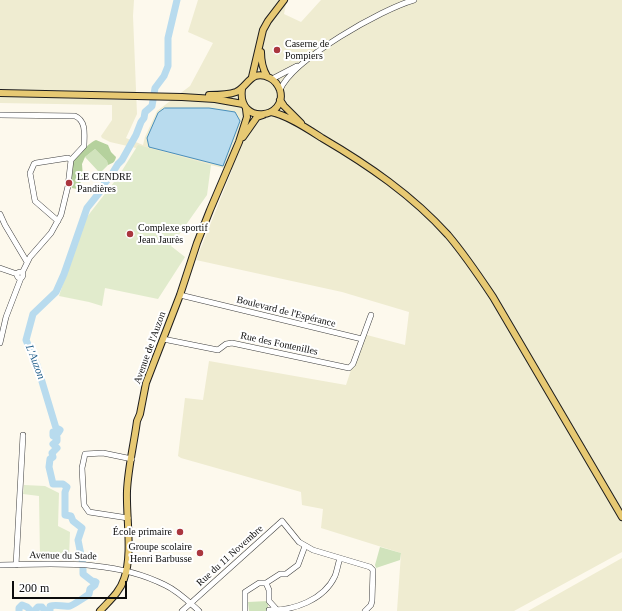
<!DOCTYPE html>
<meta charset="utf-8">
<style>
body{margin:0}
#map{position:relative;width:622px;height:611px;overflow:hidden;background:#fdf9ed;font-family:"Times New Roman",serif}
canvas{display:block}
.scale{position:absolute;left:12px;top:581px;width:115px;height:18px;box-sizing:border-box;border:2px solid #0c0c0c;border-top:0;padding-left:5px;font-size:12px;line-height:14px;white-space:nowrap;color:#0c0c0c;-webkit-text-stroke:3px #fff;paint-order:stroke}
</style>
<div id="map">
<canvas width="622" height="611"></canvas>
<div class="scale">200 m</div>
</div>
<script>
const g = document.querySelector('canvas').getContext('2d');
g.lineJoin = 'round';
function fill(path, color) { g.fillStyle = color; g.fill(path, 'evenodd'); }
function trace(path, color, width, dash) { g.strokeStyle = color; g.lineWidth = width; g.lineCap = dash ? 'butt' : 'round'; g.setLineDash(dash || []); g.stroke(path); }
function label(font, color, halo, rows, align = 'center') {
  g.font = font + ' "Times New Roman",serif'; g.lineWidth = 4; g.setLineDash([]); g.textBaseline = 'middle'; g.strokeStyle = halo; g.fillStyle = color; for (const [text, x, y, turn = 0] of rows) {
    g.save(); g.translate(x, y); g.rotate((+turn || 0) * Math.PI / 180); g.textAlign = isNaN(turn) ? turn : align; if (halo) g.strokeText(text, 0, 0); g.fillText(text, 0, 0); g.restore();
  }
}
fill(new Path2D(`
 M0,0h134l-1,16 4,98 -11,24 17,7 2,-8 12,-26 33,-25 23,-43 -25,-11 10,-32h86l2,4 -2,10 17,8 20,-22h301v552l-108,59h-117l4,-58 -80,-25 2,-19 -21,-4 -1,-13 -120,-34 -3,-2 7,-58 18,2 6,-39 137,24 17,-51 42,11 4,-33 -67,-20 -146,-32 36,-90 -122,-28 -8,-4 -1,-2 11,-16v-15l-112,-2z
 M622,558v53h-94z`), '#efecd1');
fill(new Path2D(`
 M95,149l12,12 1,4 -7,7 -3,-1 -13,-14z
 M380,547l21,6 -1,7 -24,8 -1,-3z
 M268,601v10h-19l-1,-9z`), '#d0e3bc');
fill(new Path2D(`
 M96,140l12,5 3,7 5,5c-1,5 -3,6 -8,8l-1,-4 -12,-12 -10,8 -3,7 1,14 -6,11 -5,-1c-3,-7 -1,-19 1,-26 3,-6 17,-20 23,-22z`), '#b5d19d');
fill(new Path2D(`
 M138,145l73,20 -4,30 -36,51 14,11 -27,42 -53,-11 -3,18 -13,-4 -30,-6 24,-74 35,-45z
 M24,485l21,1 14,7 -1,33 12,6 -1,25 -29,-1 -1,-60 -16,-2z`), '#e1ebcc');
const water = new Path2D(`
 M165,108h44l26,4 5,9 -17,45 -74,-19 -2,-9 11,-25z`);
fill(water, '#b8dbee');
trace(water, '#498fbb', 1);
trace(new Path2D(`
 M19,611v-3l3,-3 5,2 4,4
 M36,611v-2l2,-2h4l3,4
 M48,611l2,-1v-4c7,-2 13,1 20,0 3,-1 17,-10 19,-12l1,-5 5,-4 1,-3 -4,-1 -9,-7v-9l-5,-25 4,-12 -9,-7 -2,-5 -6,-1v-23l2,-5 -4,-3h-10l-4,-17 1,-8 3,-2 -1,-4 5,-5 -4,-4 4,-3v-4l-4,-1v-4l5,1 2,-3 -4,-2 -19,-63 -11,-25 7,-26 23,-22 8,-18 23,-66 16,-20 1,-4 6,-7 8,-13 4,-4 14,-25 5,-13 3,-4 1,-6 7,-6 3,-18 9,-12 4,-10v-28l9,-38`), '#b8dbee', 7);
const minor = new Path2D(`
 M272,79l25,-13
 M280,90c13,-31 102,-81 134,-90
 M0,115l75,1c12,5 9,20 9,30l-13,14 -3,26 -7,29 -10,18 -21,24 -8,16
 M0,214l5,11 22,37
 M58,221l-23,-20 -5,-28 4,-9 2,-1 32,-5 3,2
 M0,268l17,6
 M17 275a3 3 0 1 1 6 0a3 3 0 1 1-6 0Z
 M180,295l182,44
 M163,339l55,11 8,-6 6,-1 117,25 4,-4 18,-49
 M0,343l6,-26 15,-39
 M128,518l-39,-6 -5,-7 -2,-37 3,-14 18,-1 29,6
 M0,565c55,-1 114,-6 165,20 13,6 24,17 34,26
 M16,565l7,-130
 M266,583l3,7v11l9,10
 M269,610c24,1 55,-10 66,-34 2,-5 3,-12 5,-18
 M182,611l100,-90 17,21 14,8 57,17 3,3 -1,31 -1,4 -6,6
 M245,611v-19l14,-9h7l14,-9h6l12,-9 7,-19`);
const major = new Path2D(`
 M261,52c0,9 1,16 6,24
 M252,77l11,-47 5,-9 16,-21
 M0,93l182,4 33,2 28,5
 M209,95c9,0 19,0 27,-3 12,-5 15,-24 34,-14 4,2 8,7 10,12 8,29 -43,36 -38,-1
 M280,100l4,6 17,17
 M271,112c16,3 37,17 51,26 46,27 90,57 126,97 17,20 31,41 45,62l129,220
 M243,137l14,-20 6,-2
 M100,611c9,-10 20,-19 24,-32 9,-25 2,-61 3,-88 1,-23 7,-47 10,-70l3,-7 6,-31 34,-88 17,-52 13,-33 29,-68 8,-25 -1,-8`);
trace(minor, '#3f3f3f', 6);
trace(major, '#1d1d1d', 8);
trace(minor, '#fff', 5);
trace(major, '#e7c973', 6);
for (const [x, y, r, color] of [
 [277,50,4,"#aa363e"],
 [69,183,4,"#aa363e"],
 [130,234,4,"#aa363e"],
 [180,532,4,"#aa363e"],
 [200,553,4,"#aa363e"]
]) { const dot = new Path2D(); dot.arc(x, y, r, 0, 2 * Math.PI); g.fillStyle = color; g.fill(dot); trace(dot, '#fff', 1.5); }
label('10px', '#0c0c0c', '#fff', [
 ["Caserne de",285,44],
 ["Pompiers",285,56],
 ["LE CENDRE",77,177],
 ["Pandières",77,189],
 ["Complexe sportif",138,228],
 ["Jean Jaurès",138,240],
 ["École primaire",172,532,"right"],
 ["Groupe scolaire",192,547,"right"],
 ["Henri Barbusse",192,559,"right"]
], 'left');
label('10px', '#0c0c0c', '#fff', [
 ["Boulevard de l'Espérance",286,312,14],
 ["Rue des Fontenilles",279,344,12],
 ["Avenue de l'Auzon",150,348,-70],
 ["Avenue du Stade",63,556,1],
 ["Rue du 11 Novembre",230,556,-42]
]);
label('italic 11px', '#26628d', '#fff', [
 ["L'Auzon",35,362,69]
]);
</script>
